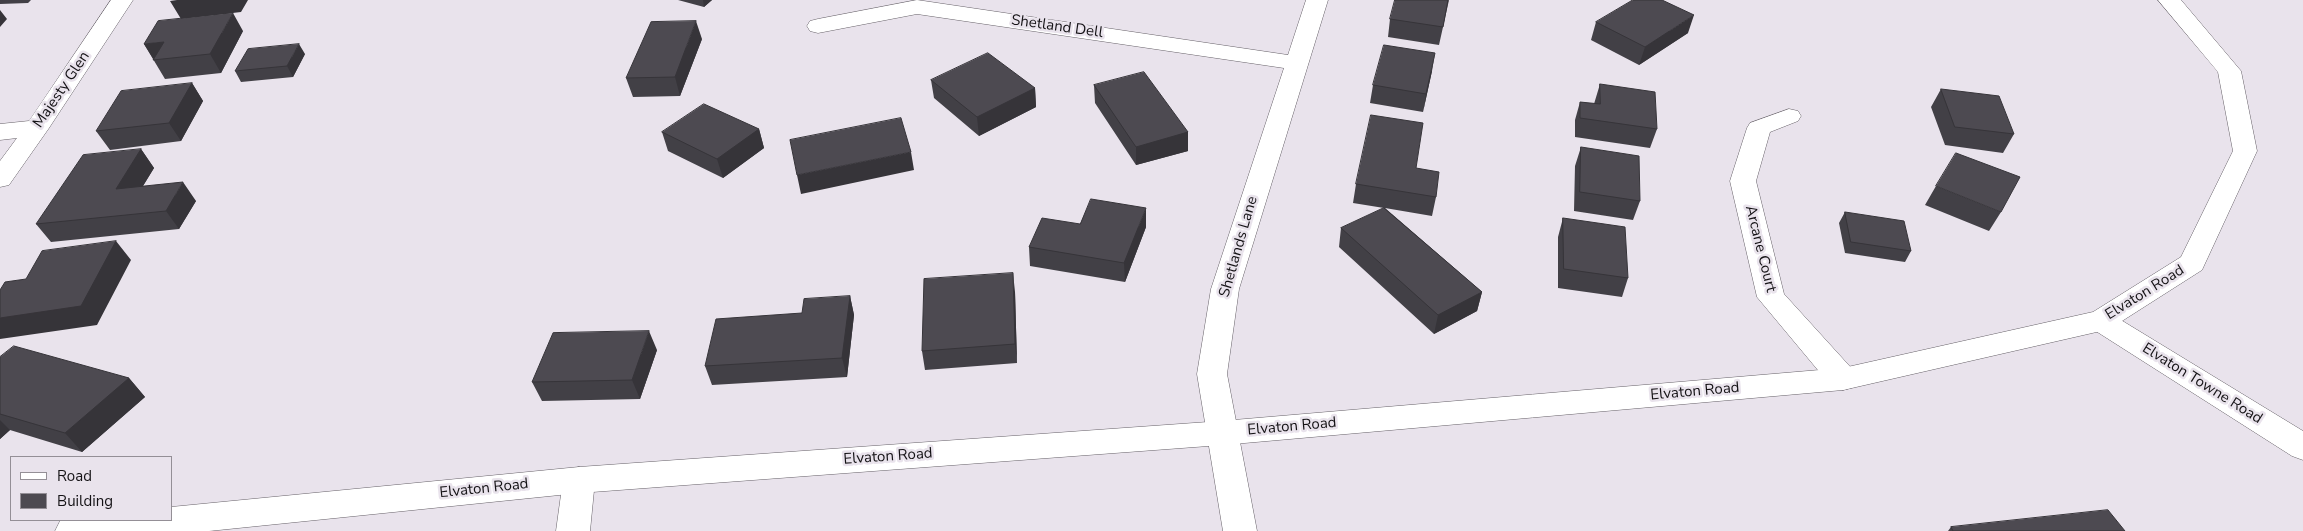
<!DOCTYPE html>
<style>
body{margin:0}
#map{position:relative;width:2303px;height:531px;overflow:hidden;background:#e9e3ec;font-family:"Nunito Sans",sans-serif}
canvas{display:block}
.legend{position:absolute;left:10px;top:456px;width:162px;height:65px;box-sizing:border-box;background:#e9e3ec;border:1px solid #948f96;margin:0;padding:6px 9px;list-style:none;font-size:15px;color:#141215}
.legend li{display:flex;align-items:center;gap:10px;height:25px}
.legend b{width:25px;border:1px solid #948f96}
</style>
<div id="map">
<canvas width="2303" height="531"></canvas>
<ul class="legend">
<li><b style="height:6px;background:#fff"></b>Road</li>
<li><b style="height:14px;background:#4d4a51"></b>Building</li>
</ul>
</div>
<script>
const g = document.querySelector('canvas').getContext('2d');
g.lineJoin = 'round';
function trace(path, color, width, dash) { g.strokeStyle = color; g.lineWidth = width; g.lineCap = dash ? 'butt' : 'round'; g.setLineDash(dash || []); g.stroke(path); }
function fill(path, color) { g.fillStyle = color; g.fill(path, 'evenodd'); }
function label(font, color, halo, rows, align = 'center') {
  g.font = font + ' "Nunito Sans",sans-serif'; g.lineWidth = 5; g.setLineDash([]); g.textBaseline = 'middle'; g.strokeStyle = halo; g.fillStyle = color; for (const [text, x, y, turn = 0] of rows) {
    g.save(); g.translate(x, y); g.rotate((+turn || 0) * Math.PI / 180); g.textAlign = isNaN(turn) ? turn : align; if (halo) g.strokeText(text, 0, 0); g.fillText(text, 0, 0); g.restore();
  }
}
const street = new Path2D(`
 M111,0h22l-84,128 -40,57 -9,2v-26l17,-23 -17,2v-16l29,-3z
 M917,0l371,55 18,-55h22l-89,289 -12,85 30,157h-34l-26,-157 14,-85 73,-221 -367,-54 -99,19 -8,-2 -3,-5 3,-5 8,-2z
 M1789,109l9,2 3,5 -3,5 -28,11 -14,49 28,113 70,77 4,8 -4,8 -11,3 -11,-3 -75,-90 -27,-116 17,-53 3,-5z
 M2101,311l10,3 192,117v29l-11,-4 -201,-128 -4,-7 4,-7z
 M579,467l11,4 5,9 -5,51h-34l7,-51 5,-9z`);
const secondary = new Path2D(`
 M2158,0h23l60,71 16,80 -55,119 -91,58 -10,3 -258,59 -621,55 -643,48 -370,38h-154l5,-10 4,-1h107v-13l408,-40 643,-46 621,-53 250,-56 88,-55 52,-106 -15,-79z`);
trace(street, '#666168', 1);
trace(secondary, '#666168', 1);
fill(street, '#fff');
fill(secondary, '#fff');
fill(new Path2D(`
 M0,0h31l-3,3 -28,1z
 M678,0h34l-8,7z
 M1449,0l-10,45 -51,-8 2,-18z
 M1596,22l92,11 -49,32 -48,-25z
 M243,31l-22,42 -56,6 -21,-35z
 M702,39l-22,57 -47,1 -7,-19z
 M305,54l-12,23 -52,5 -6,-11z
 M1432,71l-9,41 -53,-9 3,-18z
 M931,80l104,8 1,19 -57,29 -45,-38z
 M192,83l11,18 -22,40 -71,9 -14,-19z
 M1600,84l57,45 -7,19 -75,-11v-17l5,-18 14,2z
 M1094,85l94,47v19l-52,14 -41,-62z
 M1941,89l73,45 -11,19 -58,-8 -14,-38z
 M759,129l5,19 -41,30 -55,-27 -6,-19z
 M1581,147l59,54 -7,19 -59,-9 1,-45z
 M141,149l13,19 -11,18 53,15 -17,28 -128,13 -15,-18z
 M1416,168l20,29 -4,19 -47,-8 97,84 -5,19 -43,23 -95,-87 2,-19 43,-20 -31,-5 3,-19z
 M1936,186l65,26 -12,19 -64,-26z
 M1845,212l66,39 -6,11 -60,-9 -6,-30z
 M1563,218l65,60 -6,19 -64,-9v-51z
 M1080,224l66,3 -21,55 -95,-16 -1,-19z
 M1015,292l2,71 -92,7 -3,-19z
 M850,296l4,19 -7,62 -135,8 -7,-19 97,-53z
 M657,350l-17,49 -98,2 -10,-19z
 M0,357l129,21 16,19 -63,55 -72,-22 -10,9z
 M1951,527l174,4h-177z`), '#424046');
fill(new Path2D(`
 M177,0h71l-7,12 -60,7 -11,-18z
 M703,0h9l-8,7z
 M0,10l7,9 -7,8z
 M233,13l10,18 -22,42 -11,-19z
 M1694,15l-6,18 -49,32 6,-18z
 M696,21l6,18 -22,57 -5,-19z
 M164,42l-10,18 -10,-16z
 M299,44l6,10 -12,23 -6,-11z
 M1435,53l-3,18 -9,41 3,-18z
 M192,83l11,18 -22,40 -12,-18z
 M1035,88l1,19 -57,29 -2,-19z
 M759,129l5,19 -41,30 -6,-19z
 M1188,132v19l-52,14v-18z
 M141,149l13,19 -24,39 -14,-18z
 M911,152l3,18 -113,24 -4,-19z
 M183,182l13,19 -17,28 -13,-18z
 M1146,208v19l-21,55 -1,-19z
 M116,241l15,19 -34,65 -97,14v-21z
 M1013,273l2,19 2,71 -2,-19z
 M1482,292l-5,19 -43,23 4,-19z
 M850,296l4,19 -7,62 -5,-19z
 M649,331l8,19 -17,49 -8,-19z
 M129,378l16,19 -63,55 -17,-19z
 M0,420l10,10 -10,9z`), '#363439');
const building = new Path2D(`
 M1395,0h53l-5,27 -53,-8z
 M1633,0h29l32,15 -49,32 -49,-25z
 M233,13l-23,41 -57,6 11,-18 -20,2 14,-23z
 M696,21l-21,56 -49,1 25,-56z
 M299,44l-12,22 -52,5 13,-22z
 M1384,45l51,8 -9,41 -53,-9z
 M988,53l47,35 -58,29 -46,-37z
 M1144,72l44,60 -52,15 -42,-62z
 M192,83l-23,40 -73,8 25,-40z
 M1600,84l55,8 2,37 -77,-11v-16l20,2z
 M1941,89l58,7 15,38 -59,-7z
 M704,104l55,25 -42,30 -55,-27z
 M1371,115l52,8 -7,45 23,4 -3,25 -80,-13z
 M901,118l10,34 -114,23 -7,-35z
 M1581,147l58,9 1,45 -60,-9z
 M141,149l-25,40 67,-7 -17,29 -130,13 47,-69z
 M1956,153l64,24 -19,35 -65,-26z
 M1091,199l55,9 -22,55 -95,-16 13,-29 38,6z
 M1384,208l98,84 -44,23 -97,-87z
 M1845,212l59,9 7,30 -60,-9z
 M1563,218l62,9 3,51 -64,-9z
 M116,241l-35,65 -81,12v-28l5,-8 21,-3 16,-28z
 M1013,273l2,71 -93,7 2,-72z
 M850,296l-8,62 -137,8 11,-47 86,-6 2,-14z
 M649,331l-17,49 -100,2 21,-49z
 M14,346l115,32 -64,55 -65,-19v-57z
 M2108,510l17,21h-172l-2,-4z`);
fill(building, '#4d4a51');
trace(building, '#363439', 1);
label('15px', '#141215', '#e9e3ec', [
 ["Shetland Dell",1057,27,8],
 ["Majesty Glen",62,90,-56],
 ["Shetlands Lane",1239,247,-74],
 ["Arcane Court",1760,249,76],
 ["Elvaton Road",2145,293,-32],
 ["Elvaton Towne Road",2202,384,32],
 ["Elvaton Road",1695,392,-5],
 ["Elvaton Road",1292,427,-5],
 ["Elvaton Road",888,457,-4],
 ["Elvaton Road",484,489,-6]
]);
</script>
